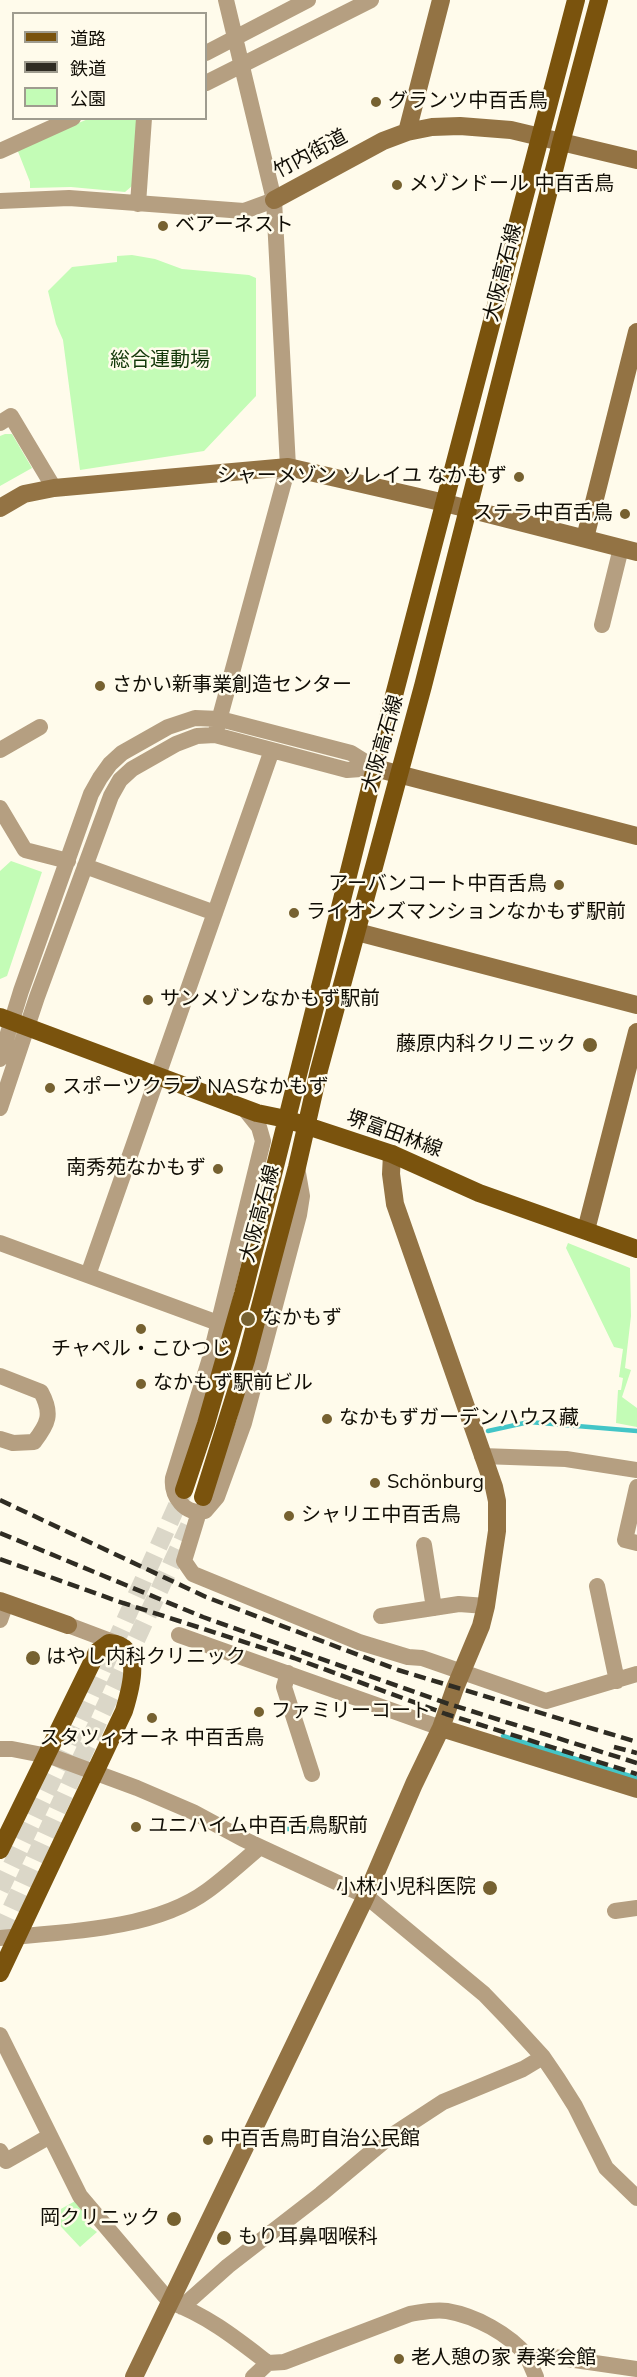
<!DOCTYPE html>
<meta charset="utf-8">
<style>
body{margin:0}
#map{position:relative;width:637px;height:2377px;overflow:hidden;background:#fffbeb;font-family:"Nunito Sans","Noto Sans JP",sans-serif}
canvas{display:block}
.legend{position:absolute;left:12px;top:12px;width:195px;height:108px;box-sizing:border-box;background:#fffbeb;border:2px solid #9f9c8f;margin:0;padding:8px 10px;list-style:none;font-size:18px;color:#100d05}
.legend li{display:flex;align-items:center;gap:12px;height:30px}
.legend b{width:30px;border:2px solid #9f9c8f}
</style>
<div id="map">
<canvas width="637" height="2377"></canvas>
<ul class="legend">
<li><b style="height:8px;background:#7a530d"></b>道路</li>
<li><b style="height:8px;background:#2f2c23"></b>鉄道</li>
<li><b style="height:16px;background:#c3fcb6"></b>公園</li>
</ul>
</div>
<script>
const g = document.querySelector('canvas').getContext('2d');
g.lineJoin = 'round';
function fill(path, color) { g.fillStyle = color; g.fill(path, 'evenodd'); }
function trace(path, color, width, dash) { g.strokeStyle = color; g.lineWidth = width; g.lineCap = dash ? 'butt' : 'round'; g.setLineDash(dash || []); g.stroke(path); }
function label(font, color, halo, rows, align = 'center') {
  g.font = font + ' "Nunito Sans","Noto Sans JP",sans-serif'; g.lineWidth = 5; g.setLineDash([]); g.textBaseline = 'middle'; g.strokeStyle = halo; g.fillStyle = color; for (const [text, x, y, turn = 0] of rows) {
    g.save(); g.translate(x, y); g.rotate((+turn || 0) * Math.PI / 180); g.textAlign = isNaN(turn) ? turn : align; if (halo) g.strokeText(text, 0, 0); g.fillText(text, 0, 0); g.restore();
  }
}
fill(new Path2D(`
 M88,119h49l-5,67 -7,6 -54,-5 -41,1v-6l-13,-33z
 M132,255l23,4 27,10 67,6 7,3v118l-52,55 -124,19 -17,-130 -7,-16 -8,-33 24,-24 45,-5v-6z
 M5,434h7l20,34 -32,18v-50z
 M11,861l31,11 -35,104 -7,3v-108z
 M568,1243l62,25 1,48 -6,52 6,2 -9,27 15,11v19l-21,-4 2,-33h3l2,-12 -4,-1 4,-28 -9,-2 -48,-99z
 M77,2200l11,13 -4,4 5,9 8,6 -17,15 -30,-32z`), '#c3fcb6');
trace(new Path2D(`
 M488,1431l41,-9 108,9
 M503,1736l134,42
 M283,1829h37`), '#43c5c7', 4.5);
trace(new Path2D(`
 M0,1890l68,-143 116,-257
 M0,1933l189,-407`), '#dbd7c8', 18, [18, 9]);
trace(new Path2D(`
 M206,53l102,-53
 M206,83l165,-83
 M0,151l73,-33
 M0,201l69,-3 175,13 30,-11
 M138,204l6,-86
 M0,423l11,-7 43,72
 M602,625l19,-77
 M215,735l73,-268 -14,-267 -48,-200
 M0,750l40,-23
 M0,808l25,42 43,11
 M85,866l130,47
 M0,1059l21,-68 70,-197 9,-16 10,-14 12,-11 46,-26 27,-9 25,1 131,34 24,15
 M243,1107l16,20 4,14 -53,217 -37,120c-2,18 12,38 32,33l12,-14 27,-74 55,-208 3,-19 -5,-29
 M0,1108l37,-111 74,-201 9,-16 12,-11 44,-25 21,-8 18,-1 132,35 28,-2
 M0,1243l218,80
 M88,1275l184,-525
 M0,1376l41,16c12,22 7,32 -7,50l-21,1 -13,-4
 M482,1456l84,3 71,11
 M637,1487l-12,53 12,3
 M199,1512l-15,49 9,13 166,68 49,15 14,1 124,43 91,-27
 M424,1545l10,63
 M597,1586l20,95
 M381,1616l78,-12 27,2
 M0,1620l6,-17
 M68,1625l53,20
 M179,1635l262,93
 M288,1673l-4,14 28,87
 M0,1749h12l41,8 84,31 56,24 50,27 123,57 118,98 26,27 33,36 15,22 17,27 31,62 31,30
 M615,1911l22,-3
 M0,1938c64,-6 154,-8 207,-47 18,-13 35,-29 53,-44
 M0,2035l80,161 90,106c37,13 68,38 98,61
 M0,2151l6,10 44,-25
 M182,2307l46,-41 93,-72 67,-56 55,-36 80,-33 20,-12
 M253,2377l15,-14 16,-1 126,-48c13,-2 24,-5 37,-3 29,5 62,23 80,45
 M536,2377l-9,-21 27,1 83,12`), '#b59f81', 16);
trace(new Path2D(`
 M407,132l34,-132
 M274,200l109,-59 24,-9 25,-5 28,-1 51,4 126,30
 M0,508l24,-14 30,-6 234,-21 157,36 192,49
 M585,538l52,-206
 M375,768l262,68
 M357,932l280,73
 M586,1230l51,-198
 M0,1601l68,24
 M441,1728l196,61
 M134,2377l232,-481 48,-112 27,-56 14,-40 26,-62 5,-20 11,-75v-30l-3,-14 -99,-283 -4,-30 1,-20`), '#937344', 18);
trace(new Path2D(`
 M0,1017l257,96 29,6 106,35 87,39 158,56
 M184,1490l22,-66 37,-130 132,-526 201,-768
 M203,1497l43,-137 51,-193 22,-97 104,-384 138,-543 38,-143
 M0,1850l97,-198 12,-9c35,2 22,45 15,68l-124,262`), '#7a530d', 18);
trace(new Path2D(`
 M0,1500l206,97 192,73 239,72
 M0,1533l203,84 246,87 188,59
 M0,1559l117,42 177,57 152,56 191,60
 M614,1747l23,6`), '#2f2c23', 4.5, [12, 6]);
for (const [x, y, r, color] of [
 [376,102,6,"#766130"],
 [397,185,6,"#766130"],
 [163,226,6,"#766130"],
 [519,477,6,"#766130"],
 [625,514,6,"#766130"],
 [100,686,6,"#766130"],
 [559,885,6,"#766130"],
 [294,913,6,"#766130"],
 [148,1000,6,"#766130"],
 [590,1045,8,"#766130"],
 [50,1088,6,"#766130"],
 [218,1169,6,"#766130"],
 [248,1319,8,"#766130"],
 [141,1329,6,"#766130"],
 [141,1384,6,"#766130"],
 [327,1419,6,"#766130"],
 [375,1483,6,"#766130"],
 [289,1516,6,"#766130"],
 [33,1658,8,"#766130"],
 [259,1712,6,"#766130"],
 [152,1718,6,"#766130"],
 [136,1827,6,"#766130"],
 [490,1888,8,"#766130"],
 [208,2140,6,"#766130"],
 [174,2219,8,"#766130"],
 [224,2238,8,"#766130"],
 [399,2359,6,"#766130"]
]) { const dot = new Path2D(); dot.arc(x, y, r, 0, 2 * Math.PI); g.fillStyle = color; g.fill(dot); trace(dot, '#fffbeb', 2); }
label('20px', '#100d05', '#fffbeb', [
 ["グランツ中百舌鳥",388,102],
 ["メゾンドール 中百舌鳥",409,185],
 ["ベアーネスト",175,226],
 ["シャーメゾン ソレイユ なかもず",507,477,"right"],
 ["ステラ中百舌鳥",613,514,"right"],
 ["さかい新事業創造センター",112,686],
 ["アーバンコート中百舌鳥",547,885,"right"],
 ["ライオンズマンションなかもず駅前",306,913],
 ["サンメゾンなかもず駅前",160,1000],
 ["藤原内科クリニック",576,1045,"right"],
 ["スポーツクラブ NASなかもず",62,1088],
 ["南秀苑なかもず",206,1169,"right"],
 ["なかもず",262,1319],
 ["チャペル・こひつじ",141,1350,"center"],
 ["なかもず駅前ビル",153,1384],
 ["なかもずガーデンハウス藏",339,1419],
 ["Schönburg",387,1483],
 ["シャリエ中百舌鳥",301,1516],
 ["はやし内科クリニック",46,1658],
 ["ファミリーコート",271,1712],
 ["スタツィオーネ 中百舌鳥",152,1739,"center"],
 ["ユニハイム中百舌鳥駅前",148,1827],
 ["小林小児科医院",476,1888,"right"],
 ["中百舌鳥町自治公民館",220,2140],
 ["岡クリニック",160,2219,"right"],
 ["もり耳鼻咽喉科",238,2238],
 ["老人憩の家 寿楽会館",411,2359]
], 'left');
label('20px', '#100d05', '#fffbeb', [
 ["竹内街道",311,155,-28],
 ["大阪高石線",504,273,-76],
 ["大阪高石線",384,744,-74],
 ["堺富田林線",394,1135,20],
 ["大阪高石線",261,1214,-75]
]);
label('20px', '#133809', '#fffbeb', [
 ["総合運動場",160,361]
]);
</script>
